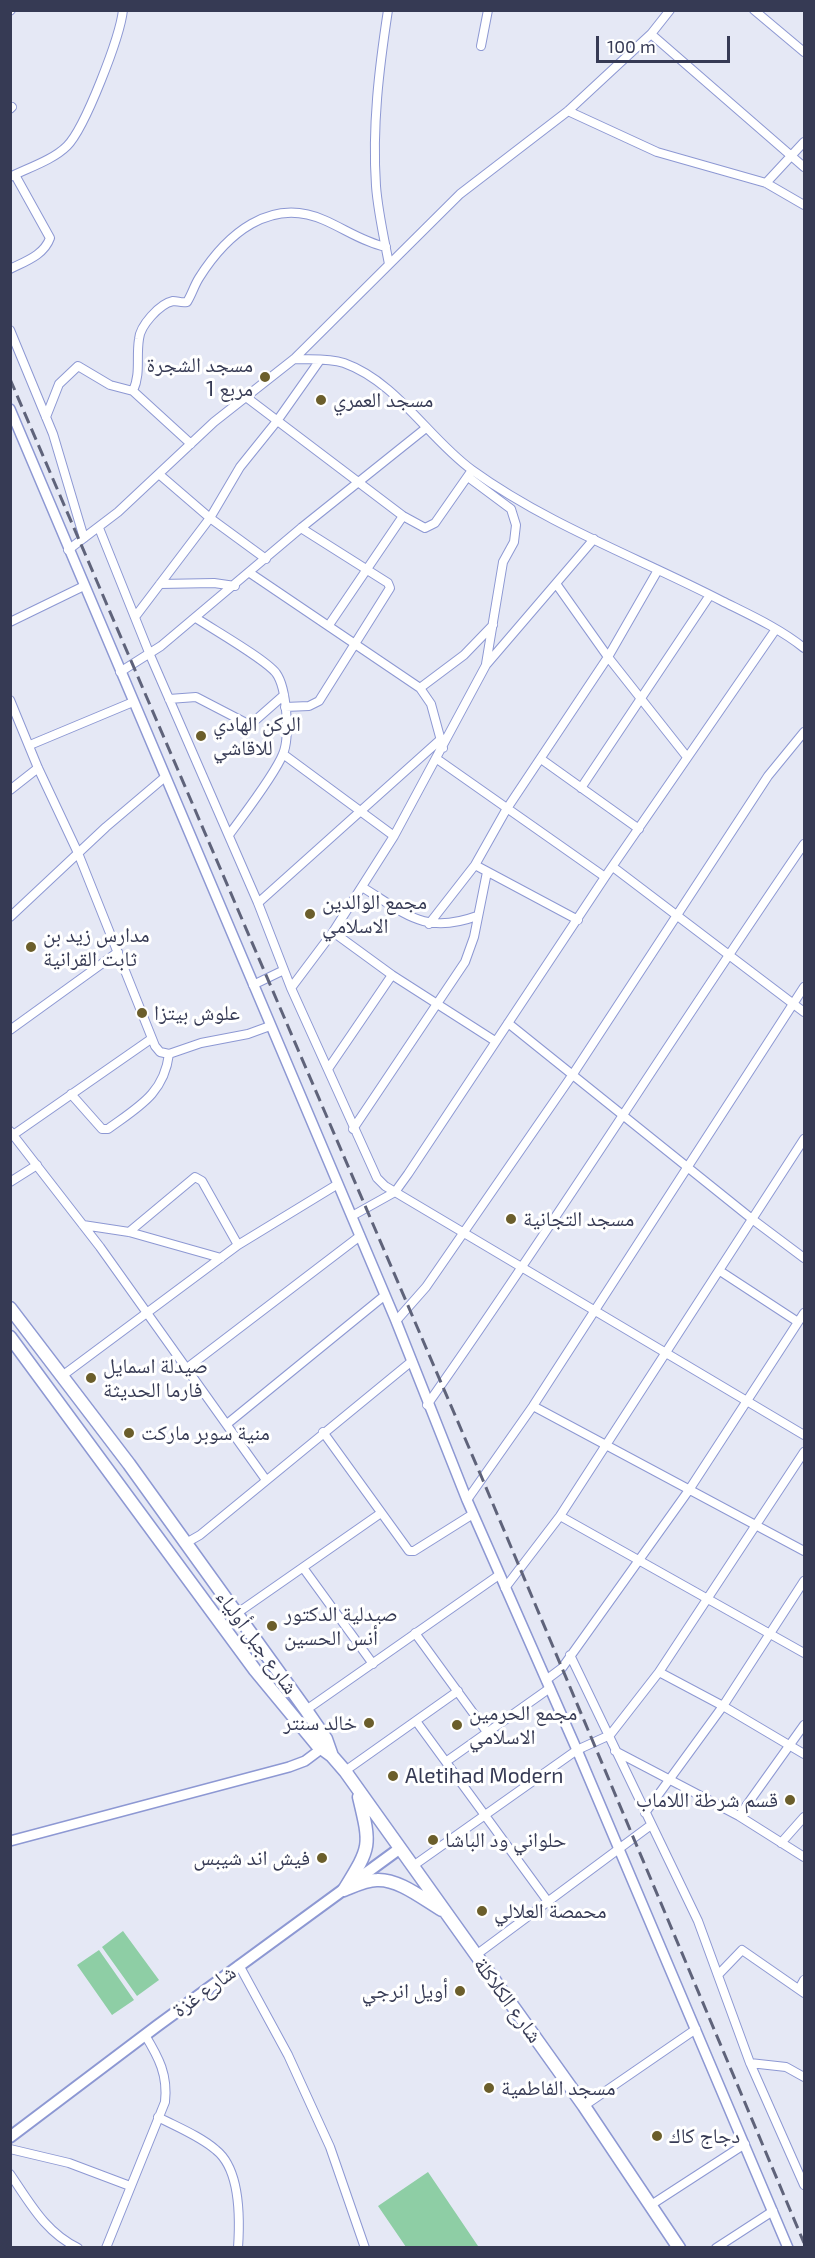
<!DOCTYPE html>
<meta charset="utf-8">
<style>
body{margin:0}
#map{position:relative;width:815px;height:2258px;overflow:hidden;background:#e5e8f5;font-family:"Exo 2",sans-serif}
canvas{display:block}
.frame{position:absolute;inset:0;border:12px solid #363a54;pointer-events:none}
.scale{position:absolute;left:596px;top:36px;width:134px;height:27px;box-sizing:border-box;border:3px solid #363a54;border-top:0;padding-left:8px;font-size:18px;line-height:21px;white-space:nowrap;color:#363a54;-webkit-text-stroke:4px #fff;paint-order:stroke}
</style>
<div id="map">
<canvas width="815" height="2258"></canvas>
<div class="frame"></div>
<div class="scale">100 m</div>
</div>
<script>
const g = document.querySelector('canvas').getContext('2d');
g.lineJoin = 'round';
function fill(path, color) { g.fillStyle = color; g.fill(path, 'evenodd'); }
function trace(path, color, width, dash) { g.strokeStyle = color; g.lineWidth = width; g.lineCap = dash ? 'butt' : 'round'; g.setLineDash(dash || []); g.stroke(path); }
function label(font, color, halo, rows, align = 'center') {
  g.font = font + ' "Exo 2","Noto Naskh Arabic",sans-serif'; g.lineWidth = 6; g.setLineDash([]); g.textBaseline = 'middle'; g.strokeStyle = halo; g.fillStyle = color; for (const [text, x, y, turn = 0] of rows) {
    g.save(); g.translate(x, y); g.rotate((+turn || 0) * Math.PI / 180); g.textAlign = isNaN(turn) ? turn : align; if (halo) g.strokeText(text, 0, 0); g.fillText(text, 0, 0); g.restore();
  }
}
fill(new Path2D(`
 M123,1931l36,49 -22,16 -35,-49z
 M99,1950l35,50 -22,15 -35,-50z
 M428,2172l50,74 -2,1h-70l-28,-41z`), '#8ecea5');
const minor = new Path2D(`
 M388,10c-9,59 -16,116 -12,176 2,26 8,52 13,78
 M754,10l50,42
 M10,11l1,-1
 M651,34l153,133
 M481,46l7,-36
 M10,109l2,-2
 M568,111l89,41 109,31 38,22
 M10,177c18,-9 43,-17 57,-31 18,-18 53,-109 56,-136
 M766,183l38,-41
 M10,269c16,-8 34,-14 40,-31l-35,-63
 M10,330l43,104 31,104
 M294,359c16,1 34,-1 50,4 53,19 84,75 128,107 76,55 167,88 250,131 28,14 57,27 82,47
 M133,391l58,53
 M246,397l157,119 22,12 10,-5 37,-53
 M46,417l13,-33 19,-18 32,19 23,6c8,-18 3,-33 6,-52 1,-13 20,-35 34,-38 5,0 8,2 14,1 5,-8 7,-16 12,-24 27,-43 71,-82 125,-58 21,9 39,22 62,27
 M160,475l50,43 56,41
 M468,477l43,32 5,16 -2,17 -11,20 -17,102
 M99,528l51,127 108,248 33,85 86,190 8,8 419,249
 M68,550l50,-38 96,-90 80,-63 166,-165 108,-83 83,-77 19,-24
 M250,573l170,115 11,16 12,44
 M160,584l54,-1 21,3
 M557,585l51,72 79,100
 M135,617l75,-99 30,-51 37,-46 43,-61
 M196,618c18,12 69,41 80,55 11,15 14,64 7,81 -9,22 -39,60 -54,81
 M10,622l74,-36
 M329,625l74,-109
 M120,672l41,-26 140,-118 125,-100
 M420,688l44,-33 29,-30
 M169,699l27,-2 54,28 34,-30
 M10,700l28,68 40,85 77,193 5,6 9,2 32,-11 47,-9 22,-8
 M285,707l24,-1 10,-5 71,-113 -2,-5 -87,-55
 M30,745l103,-43
 M283,754l111,82
 M437,759l168,118
 M541,759l98,70
 M581,788l129,-193
 M10,790l28,-22
 M475,865l103,55
 M613,867l191,145
 M362,887c44,27 63,48 115,29
 M258,903l183,-164
 M10,917l96,-90 59,-50
 M429,924l46,-59 31,-55 102,-153 50,-87
 M333,932l59,43 103,66
 M253,985l31,-15
 M291,988l42,-56 61,-96 92,-171 108,-126
 M508,1023l244,196 52,39
 M10,1030l108,-78
 M328,1069l64,-94
 M71,1094l31,35h6c30,-22 56,-35 61,-75
 M353,1129l112,-167 9,-25 13,-65
 M10,1131l90,116 166,233
 M13,1135l138,-96
 M10,1182l27,-17
 M352,1216l43,-24 13,-18 197,-297 171,-248
 M83,1225l46,7 92,26
 M129,1232l66,-55 7,4 36,64
 M720,1271l78,51
 M396,1321l30,-34 147,-213 195,-298 36,-44
 M187,1368l173,-132
 M62,1376l176,-131 100,-61
 M427,1405c130,-184 249,-375 377,-561
 M533,1406l271,145
 M227,1424l157,-128
 M323,1432l86,119h5l59,-37
 M467,1500l66,-94 271,-419
 M560,1516l244,137
 M186,1543l14,-8 212,-174
 M304,1569l69,95
 M505,1588l55,-72 244,-377
 M236,1614l145,-101
 M415,1633l72,99
 M570,1655l128,266 52,142 54,122
 M659,1672l64,34 81,48
 M546,1680l16,-12 127,-178 115,-177
 M306,1710l193,-135
 M416,1721l133,182
 M615,1751l124,65 65,41
 M447,1761l103,-73
 M345,1771l113,-80
 M645,1813l78,-107 81,-125
 M739,1816l65,-91
 M781,1843l23,-26
 M413,1866l164,-116 33,-15 49,-63 145,-220
 M476,1955l175,-130
 M239,1965l49,90 42,92 35,101
 M718,1975l24,-25 62,43
 M799,1989l5,-9
 M750,2063l36,4 18,10
 M584,2106l112,-77
 M158,2117c19,10 42,19 58,33 25,20 24,69 22,98
 M10,2149l59,14 61,23
 M10,2174c20,29 35,58 68,74
 M651,2205l94,-61
 M106,2248l59,-146c3,-27 -6,-44 -20,-67
 M716,2248l57,-37`);
const tertiary = new Path2D(`
 M10,409l386,912 71,179 110,250 211,498
 M10,1841l279,-74 16,-6 20,-15`);
const secondary = new Path2D(`
 M10,2137l147,-111 242,-177`);
const primary = new Path2D(`
 M10,1308l119,156 177,246 20,29 6,17
 M10,1337l245,333 62,75 15,11 13,15 239,335 95,142
 M344,1890c10,-4 22,-10 33,-10 22,-1 46,19 65,30
 M344,1890c27,-44 27,-43 15,-93`);
trace(minor, '#8d98d3', 10);
trace(tertiary, '#8d98d3', 12);
trace(secondary, '#8d98d3', 14);
trace(primary, '#8d98d3', 15);
trace(minor, '#fff', 8);
trace(tertiary, '#fff', 9);
trace(secondary, '#fff', 10);
trace(primary, '#fff', 12);
trace(new Path2D(`
 M10,379l472,1099 322,765`), '#5f637a', 3, [12, 6]);
for (const [x, y, r, color] of [
 [265,377,6,"#6b5e2b"],
 [321,400,6,"#6b5e2b"],
 [201,736,6,"#6b5e2b"],
 [310,914,6,"#6b5e2b"],
 [31,947,6,"#6b5e2b"],
 [142,1013,6,"#6b5e2b"],
 [511,1219,6,"#6b5e2b"],
 [91,1378,6,"#6b5e2b"],
 [129,1433,6,"#6b5e2b"],
 [272,1626,6,"#6b5e2b"],
 [369,1723,6,"#6b5e2b"],
 [457,1725,6,"#6b5e2b"],
 [393,1776,6,"#6b5e2b"],
 [790,1800,6,"#6b5e2b"],
 [433,1840,6,"#6b5e2b"],
 [322,1858,6,"#6b5e2b"],
 [482,1911,6,"#6b5e2b"],
 [460,1991,6,"#6b5e2b"],
 [489,2088,6,"#6b5e2b"],
 [657,2136,6,"#6b5e2b"]
]) { const dot = new Path2D(); dot.arc(x, y, r, 0, 2 * Math.PI); g.fillStyle = color; g.fill(dot); trace(dot, '#fff', 2); }
label('21px', '#363a54', '#fff', [
 ["مسجد الشجرة",253,365,"right"],
 ["مربع 1",253,389,"right"],
 ["مسجد العمري",333,400],
 ["الركن الهادي",213,724],
 ["للاقاشي",213,748],
 ["مجمع الوالدين",322,902],
 ["الاسلامي",322,926],
 ["مدارس زيد بن",43,935],
 ["ثابت القرانية",43,959],
 ["علوش بيتزا",154,1013],
 ["مسجد التجانية",523,1219],
 ["صيدلة اسمايل",103,1366],
 ["فارما الحديثة",103,1390],
 ["منية سوبر ماركت",141,1433],
 ["صيدلية الدكتور",284,1614],
 ["أنس الحسين",284,1638],
 ["مجمع الحرمين",469,1713],
 ["الاسلامي",469,1737],
 ["خالد سنتر",357,1723,"right"],
 ["Aletihad Modern",405,1776],
 ["قسم شرطة اللاماب",778,1800,"right"],
 ["حلواني ود الباشا",445,1840],
 ["فيش اند شيبس",310,1858,"right"],
 ["محمصة العلالي",494,1911],
 ["أويل انرجي",448,1991,"right"],
 ["مسجد الفاطمية",501,2088],
 ["دجاج كاك",669,2136]
], 'left');
label('21px', '#363a54', '#fff', [
 ["شارع جبل أولياء",257,1642,54],
 ["شارع غزة",204,1991,-36],
 ["شارع الكلاكلة",508,2000,54]
]);
</script>
